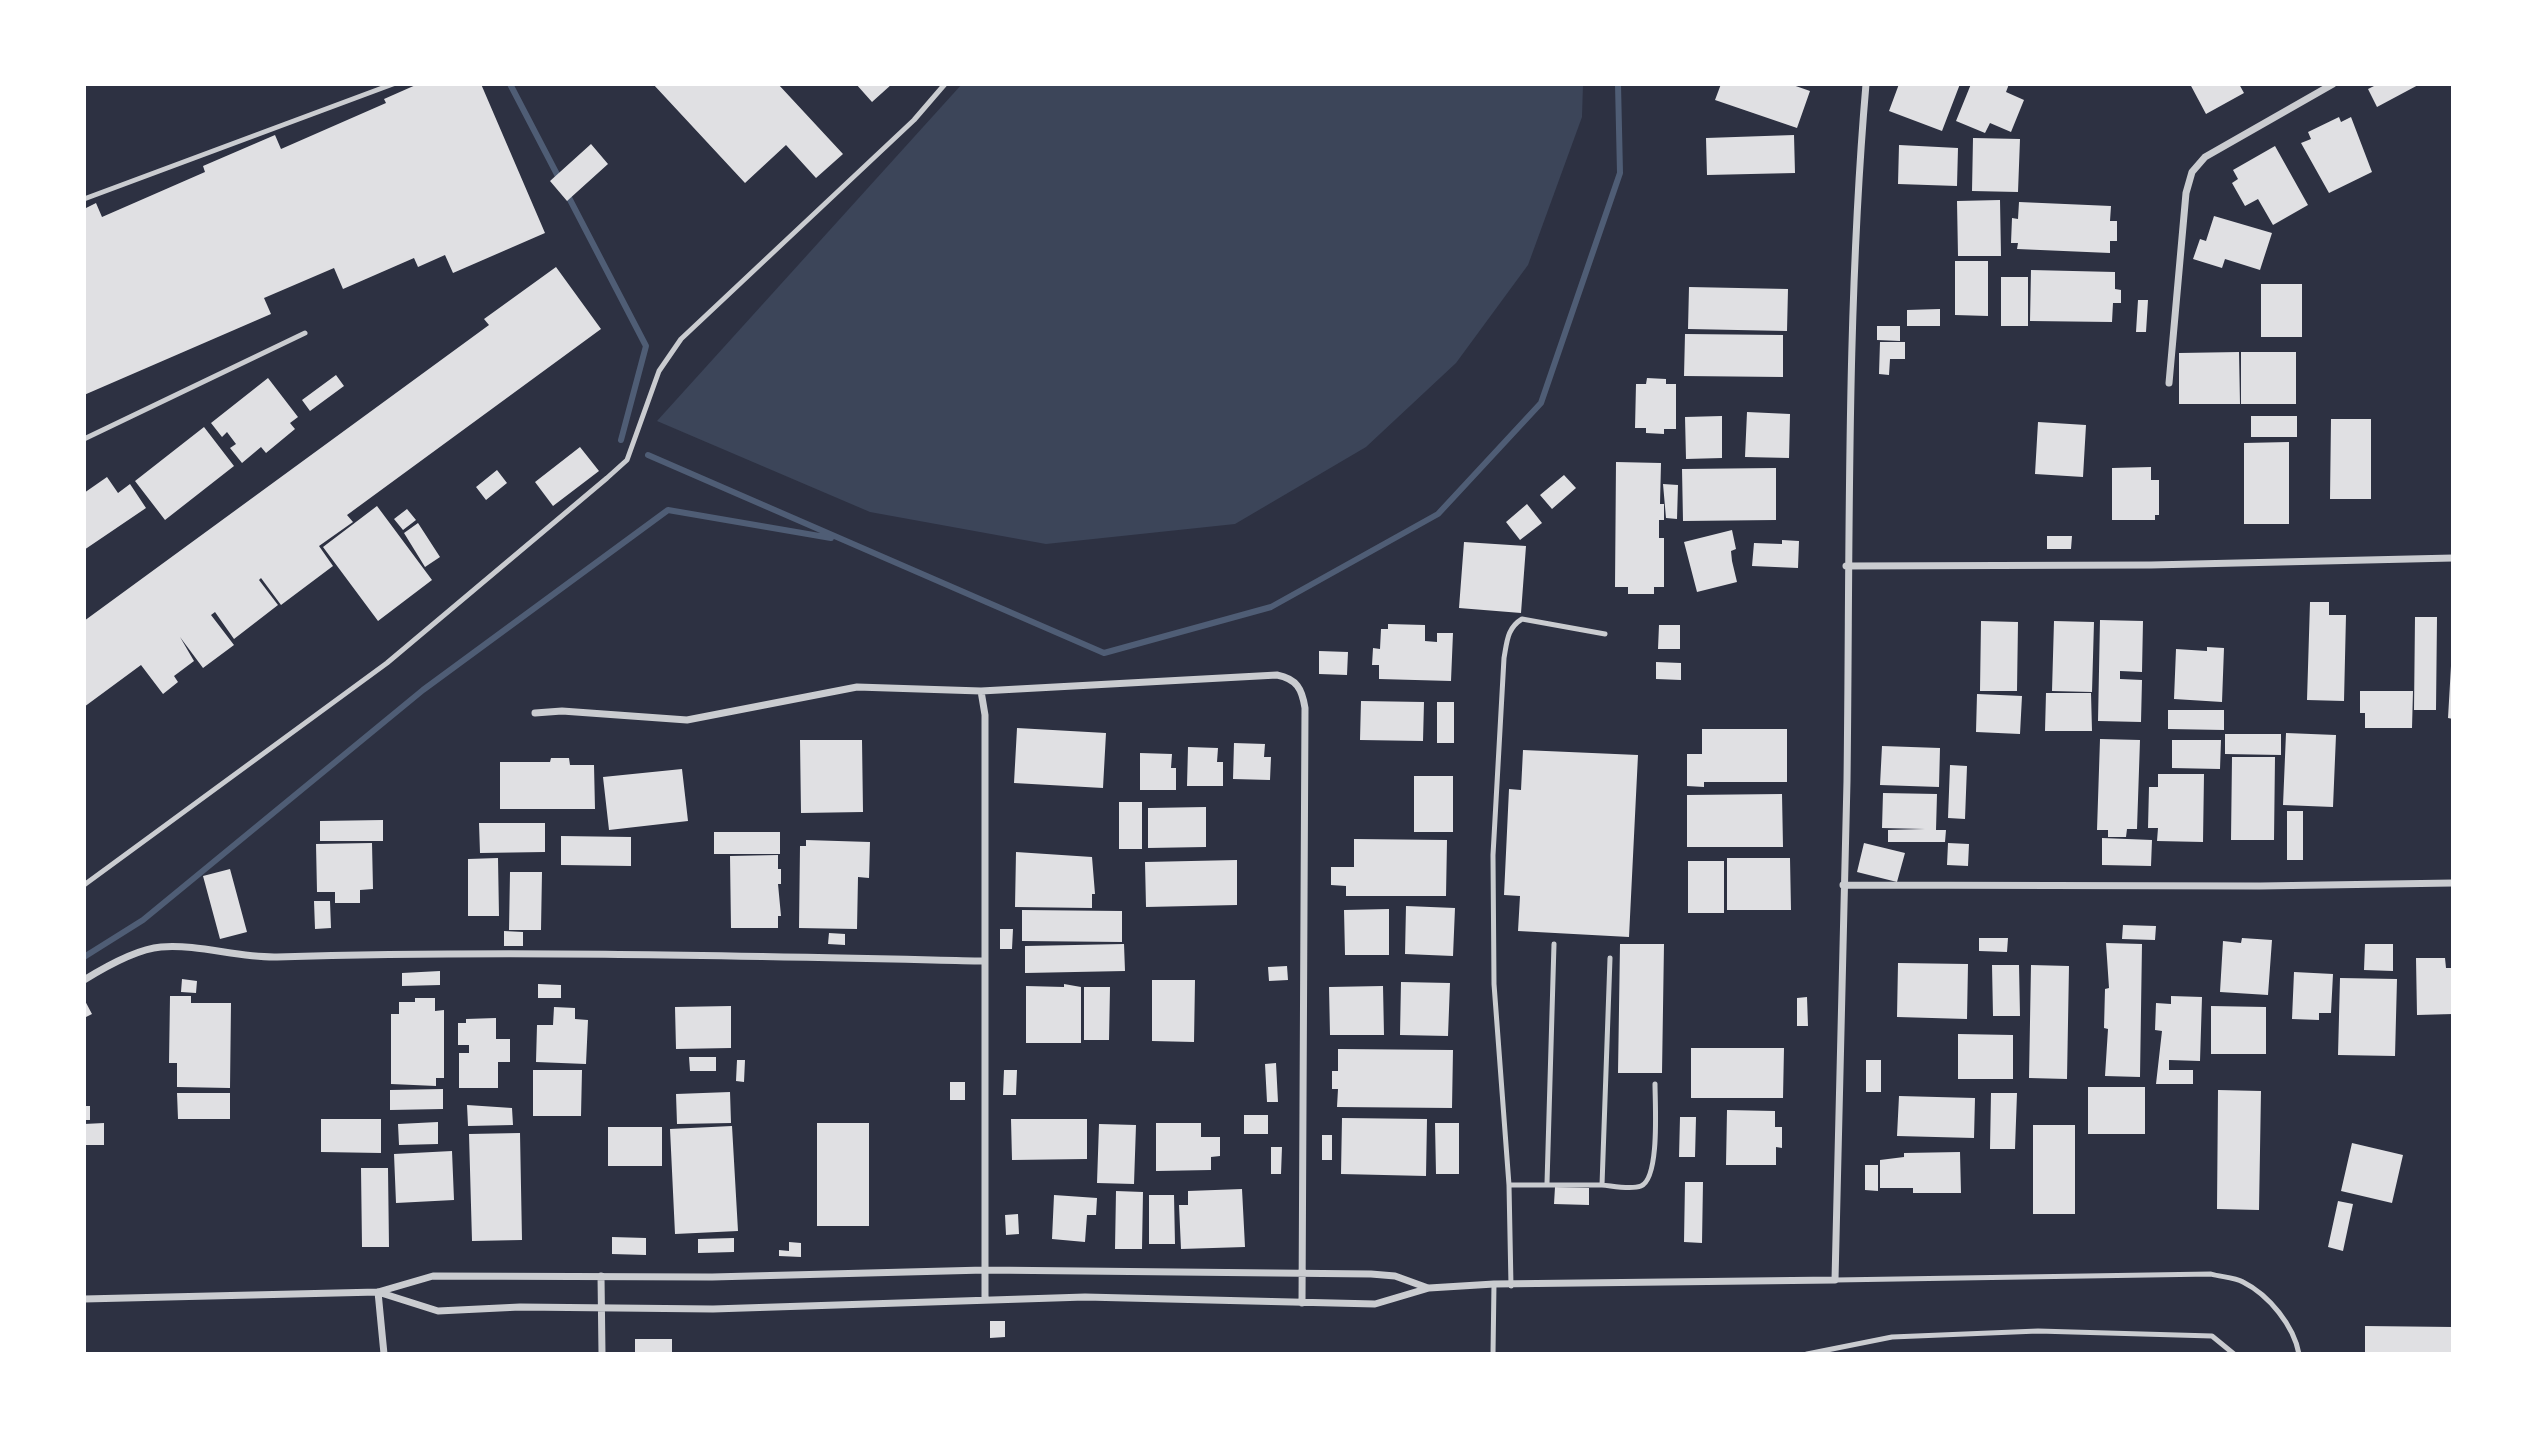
<!DOCTYPE html>
<style>
body{margin:0}
#map{position:relative;width:2537px;height:1438px;overflow:hidden;background:#2d3142;font-family:Cabin,sans-serif}
canvas{display:block}
.frame{position:absolute;inset:0;border:86px solid #fff;pointer-events:none}
</style>
<div id="map">
<canvas width="2537" height="1438"></canvas>
<div class="frame"></div>
</div>
<script>
const g = document.querySelector('canvas').getContext('2d');
g.lineJoin = 'round';
function fill(path, color) { g.fillStyle = color; g.fill(path, 'evenodd'); }
function trace(path, color, width, dash) { g.strokeStyle = color; g.lineWidth = width; g.lineCap = dash ? 'butt' : 'round'; g.setLineDash(dash || []); g.stroke(path); }
fill(new Path2D(`
 M962,84h621l-1,33 -54,148 -72,98 -90,84 -131,77 -189,20 -176,-32 -213,-91z`), '#3c4559');
trace(new Path2D(`
 M510,84l51,98
 M566,192l80,154 -25,94
 M648,455l456,198 167,-46 167,-93 103,-111 79,-230 -2,-89
 M84,957l59,-37 280,-230 245,-180 163,28`), '#4f5d75', 6);
fill(new Path2D(`
 M418,84h63l64,149 -92,40 -8,-18 -27,12 -4,-9 -71,31 -9,-21 -70,30 7,16 -187,81v-186l12,-6 6,14 103,-45 -2,-6 72,-31 6,14 105,-46 -2,-4z
 M653,84h125l65,70 -27,24 -30,-33 -41,38z
 M856,84h36l-20,18z
 M1721,84h69l20,7 -13,37 -82,-28z
 M1899,84h61l-18,47 -53,-20z
 M1971,84h38l-3,8 18,8 -13,32 -21,-9 -5,10 -29,-12z
 M2190,84h49l5,9 -38,21z
 M2378,84h42l-43,23 -9,-18z
 M2339,117l2,5 10,-5 21,55 -43,21 -28,-50 10,-4 -3,-7z
 M1794,135l1,38 -88,2 -1,-37z
 M1973,138l47,1 -2,53 -46,-1z
 M591,144l17,20 -41,37 -17,-20z
 M1899,145l59,3 -1,38 -59,-2z
 M2275,146l33,59 -35,20 -15,-26 -13,7 -13,-23 6,-4 -5,-9z
 M2000,200l1,56h-43l-1,-55z
 M2019,202l92,4 -1,15h7v20h-7v12l-93,-4 1,-6h-7l1,-25 6,1z
 M2214,216l58,17 -12,37 -35,-11 -3,9 -29,-9 7,-20 6,2z
 M1955,261h33v55l-33,-1z
 M556,267l45,62 -254,186 6,7 -34,24 14,20 -52,39 -20,-27 -2,2 19,25 -44,34 -19,-27 -4,3 23,30 -31,23 -23,-31 14,24 -20,15 4,6 -15,12 -22,-29 -57,42v-86l405,-296 -5,-6z
 M2031,270l84,2v17l6,1v13h-8l-1,19 -82,-1z
 M2001,277h27v49h-27z
 M2261,284h41v53h-41z
 M1689,287l99,2 -1,42 -99,-2z
 M2138,300h10l-2,32h-10z
 M1940,309v17h-33v-16z
 M1877,326h23v15l-23,-1z
 M1685,334l98,1v42l-99,-1z
 M1880,342h25v17h-15l-1,16 -10,-1z
 M2239,352l1,52h-61v-51z
 M2241,352h55v52h-55z
 M336,375l8,11 -34,25 -8,-11z
 M268,378l30,39 -8,6 5,6 -29,24 -5,-6 -19,16 -12,-15 6,-4 -9,-12 -5,5 -11,-14z
 M1647,378l19,1v5h10v45h-12v5l-18,-1v-5h-11l1,-44h10z
 M1747,412l43,2 -1,44 -44,-1z
 M1722,416v42l-36,1 -1,-42z
 M2251,416h46v21h-46z
 M2331,419h40v80h-41z
 M2038,422l48,3 -3,52 -48,-3z
 M204,427l30,39 -69,54 -30,-39z
 M2289,442v82h-45v-81z
 M580,447l19,24 -46,35 -18,-24z
 M1616,462l45,1 -1,41h4v16h-5v18h5v49h-10v7h-26v-7h-13z
 M2151,467v13h8v35h-4v5h-43v-52z
 M1776,468v52l-93,1 -1,-52z
 M497,470l10,13 -21,17 -10,-13z
 M1564,475l12,13 -24,21 -12,-14z
 M107,477l11,16 12,-9 16,24 -62,42v-57z
 M1663,484l15,1 -1,34 -11,-1z
 M1527,504l15,19 -22,17 -14,-18z
 M377,506l55,74 -54,41 -55,-74z
 M407,509l9,11 -13,10 -9,-11z
 M418,523l22,34 -15,10 -21,-34z
 M1732,530l4,19 -5,2 1,10 5,21 -40,10 -13,-50z
 M2047,536h25l-1,13h-24z
 M1782,540l17,1 -1,27 -46,-2 2,-23 28,1z
 M1464,542l62,4 -5,67 -62,-5z
 M2310,602h19v13h17l-2,86 -37,-1z
 M2415,617h22l-1,93h-22z
 M2100,620l43,1 -1,51 -22,-1v8l22,1 -1,42 -43,-1z
 M1981,621l37,1 -1,69h-37z
 M2054,621l40,1 -2,70 -40,-1z
 M1388,624l37,1v16l12,1v-9h16l-2,48 -72,-2v-14h-7l1,-17 7,1 1,-20h7z
 M1659,625h21v24h-22z
 M2207,647l17,1 -2,54 -48,-3 2,-50 31,2z
 M1319,651l29,1 -1,23 -28,-1z
 M1656,662l25,1v17l-25,-1z
 M2451,666h2v53l-5,-1z
 M2360,691h53l-1,37h-47v-15h-5z
 M2046,693h45l1,38h-47z
 M1977,694l45,2 -2,38 -44,-2z
 M1361,701l63,1 -1,39 -63,-1z
 M1437,702h17v41h-17z
 M2168,710h56v20l-56,-1z
 M1017,728l89,5 -3,55 -89,-5z
 M1702,729h85v53h-83v5l-17,-1v-32h15z
 M2286,733l50,2 -3,72 -50,-2z
 M2225,734h56v21l-56,-1z
 M2100,739l40,1 -3,89h-10l-1,8h-18v-7h-11z
 M800,740h62l1,72 -62,1z
 M2172,740h49l-1,29 -48,-1z
 M1234,743l31,1 -1,13h7l-1,23 -37,-1z
 M1882,746l58,2 -1,39 -59,-2z
 M1188,747l30,1 -1,14h6v24h-36z
 M1523,750l115,5 -9,182 -111,-6 2,-35 -16,-1 5,-106 12,1z
 M1140,753l32,1 -1,14h5v22h-36z
 M2232,757h43l-1,83h-43z
 M551,758h18l1,7h24l1,44h-95v-47h50z
 M1950,765l17,1 -2,53 -17,-1z
 M682,769l6,52 -79,9 -6,-53z
 M2158,774h46l-1,68 -46,-1 1,-13h-10l1,-41h9z
 M1414,776h39v56h-39z
 M1883,793l54,1 -1,36h10l-1,12h-57v-12l37,-1 -43,-1z
 M1782,794l1,53h-96v-52z
 M1119,802h23v47h-23z
 M1206,807v40l-58,1v-40z
 M2287,811h16v49h-16z
 M383,820v21h-63v-20z
 M479,823h66v29l-65,1z
 M714,832h66v22h-66z
 M561,836l70,1v29l-70,-1z
 M2102,838l50,2 -1,26 -49,-1z
 M1354,839l93,1 -1,56h-100v-10l-15,-1v-18h23z
 M806,840l64,2 -1,36 -11,-1 -1,52 -58,-1 1,-82h6z
 M372,843l1,46 -13,1v13h-25v-11h-18l-1,-48z
 M1864,843l41,10 -8,29 -40,-10z
 M1948,843l21,1 -1,22 -21,-1z
 M1016,852l76,5 3,37h-3v14l-77,-1z
 M778,855v14h3v15h-3l3,32h-3v12h-47l-1,-72z
 M498,858l1,58h-31v-57z
 M1727,858h63l1,52h-64z
 M1237,860v45l-91,2 -1,-45z
 M1688,861h36v52h-36z
 M230,869l17,63 -27,7 -17,-63z
 M510,872h32l-1,58h-32z
 M314,901h16l1,27 -16,1z
 M1406,906l49,2 -2,48 -48,-2z
 M1389,909v46h-44l-1,-45z
 M1022,910l100,1v31l-100,-1z
 M2123,925l33,1 -1,14 -33,-1z
 M1000,929h13l-1,20h-12z
 M504,931l19,1v14h-19z
 M829,933l16,1v11l-17,-1z
 M1979,938h29l-1,14 -28,-1z
 M2242,938l30,2 -4,55 -48,-3 3,-51 18,2z
 M2106,943l36,1 -2,133 -35,-1 3,-47 -4,-1 1,-39 4,-1z
 M1124,944l1,27 -100,2v-27z
 M1620,944h44l-2,129h-44z
 M2365,944h28v27l-29,-1z
 M2416,958h29l1,10h7v46l-36,1z
 M1898,963l70,1 -1,55 -70,-2z
 M1992,965h27l1,51h-27z
 M2031,965l38,1 -2,113 -38,-1z
 M1287,966l1,14 -19,1 -1,-14z
 M440,971v14l-38,1v-13z
 M2294,972l39,2 -2,39h-12v7l-27,-1z
 M2340,978l57,1 -2,77 -57,-1z
 M182,979l15,2 -1,12 -15,-1z
 M1152,980h43l-1,62 -42,-1z
 M1401,982l49,1 -2,53 -48,-1z
 M538,984l23,1v13h-23z
 M1064,984l17,3v56h-55v-57l38,1z
 M1383,986l1,49h-54l-1,-48z
 M1084,987h26l-1,53h-25z
 M170,996h21v7h40l-1,85 -53,-1v-24h-8z
 M2171,996l31,1 -2,64 -31,-1v10h24v14h-37l6,-53 -7,-1 1,-27 15,1z
 M1807,997l1,29h-11v-28z
 M415,998h20v13l9,-1v68h-8v8l-45,-2v-70h8v-12h16z
 M84,999l8,15 -8,4z
 M731,1006v42l-55,1 -1,-42z
 M2211,1006l55,1v47h-55z
 M554,1007l21,1v11l13,1 -2,44 -50,-2 1,-37h16z
 M496,1018v21h14v23h-12v26h-39v-35h10v-8h-11v-22h8v-4z
 M1958,1034l55,1v44h-55z
 M1691,1048h93l-1,50h-92z
 M1338,1049l115,1 -1,58 -115,-1 1,-18h-6v-18h6z
 M689,1057h27v14h-26z
 M737,1060h8l-1,22 -8,-1z
 M1866,1060h15v32h-15z
 M1276,1063l2,39h-11l-2,-38z
 M533,1070h49l-1,46h-48z
 M1004,1070h13l-1,25h-13z
 M950,1082h15v18h-15z
 M2088,1087h57v47h-57z
 M443,1089v20l-53,1v-20z
 M2218,1090l43,1 -2,119 -42,-1z
 M730,1092l1,31 -54,1 -1,-30z
 M177,1093h53v26h-52z
 M1991,1093h26l-2,56h-25z
 M1899,1096l76,2 -1,40 -77,-2z
 M467,1105l45,3 1,17 -45,1z
 M84,1106h6v14h-6z
 M1727,1110l48,1v16h7v21l-6,-1v18h-50z
 M1244,1115h24v19h-24z
 M1680,1117h16l-1,40h-16z
 M1342,1118l85,1 -1,57 -85,-2z
 M321,1119h60v34l-60,-1z
 M1011,1119h76v40l-75,1z
 M438,1122v22l-39,1 -1,-21z
 M104,1123v22h-20v-21z
 M817,1123h52v103h-52z
 M1156,1123h45v14h19v19l-9,1v13l-55,1z
 M1435,1123h24v51h-23z
 M1099,1124l37,1 -2,59 -37,-1z
 M2033,1125h42v89h-42z
 M732,1126l6,105 -63,3 -5,-105z
 M608,1127h54v39h-54z
 M520,1133l2,107 -50,1 -3,-107z
 M1322,1135h10v25h-10z
 M2352,1143l51,12 -11,48 -51,-12z
 M1271,1147h11l-1,27h-10z
 M452,1151l2,49 -58,3 -2,-49z
 M1960,1152l1,41h-48v-5h-33v-28l24,-3v-4z
 M1865,1165h13v26l-13,-1z
 M361,1168h27l1,79h-27z
 M1685,1182h18l-1,61 -18,-1z
 M1555,1187l34,1v17l-35,-1z
 M1242,1189l3,58 -64,2 -2,-44h9v-14z
 M1116,1191l27,1 -1,57h-27z
 M1054,1195l43,3 -1,17h-9l-2,27 -33,-3z
 M1149,1195h25l1,49h-26z
 M2338,1201l15,3 -10,47 -15,-4z
 M1018,1214l1,20 -13,1 -1,-20z
 M612,1237l34,1v17l-34,-1z
 M734,1238v14l-36,1v-14z
 M789,1242l12,1v14l-22,-1v-6l10,1z
 M990,1321h15v16l-15,1z
 M2365,1326l88,1v27h-88z
 M635,1339h37v15h-37z`), '#e0e0e3');
trace(new Path2D(`
 M84,199l309,-115
 M84,439l221,-106
 M84,885l303,-222 220,-185 20,-18 32,-89 22,-32 233,-219 31,-36
 M1547,1183l7,-239
 M1509,1185h93l8,-227
 M1602,1185c11,1 29,5 39,1 19,-8 14,-82 14,-102
 M1835,1280l376,-6c9,3 23,3 32,8 26,13 51,44 56,72
 M1511,1286l-2,-101 -15,-201 -1,-129 11,-197c3,-16 3,-30 18,-39l83,15
 M1493,1354l1,-70
 M1807,1354l85,-17 146,-6 174,5 22,18`), '#caccd0', 5);
trace(new Path2D(`
 M2169,383l17,-190 6,-21 13,-15 128,-73
 M1846,566l305,-1 302,-7
 M981,691l296,-16c20,4 25,14 28,33l-3,595
 M535,713l27,-2 125,9 170,-33 124,4 4,24v584
 M1843,885l417,1 193,-3
 M84,980c21,-13 52,-31 77,-33 39,-3 77,11 116,10 236,-7 471,-1 707,4
 M601,1276l1,78
 M378,1292l60,19 82,-4 193,2 372,-12 290,7 54,-16 65,-4 341,-4c4,-167 9,-333 12,-499 3,-232 -1,-465 19,-697
 M378,1292l6,62
 M84,1299l294,-7 55,-16 279,1 273,-7 386,4 24,2 33,12`), '#caccd0', 7);
</script>
